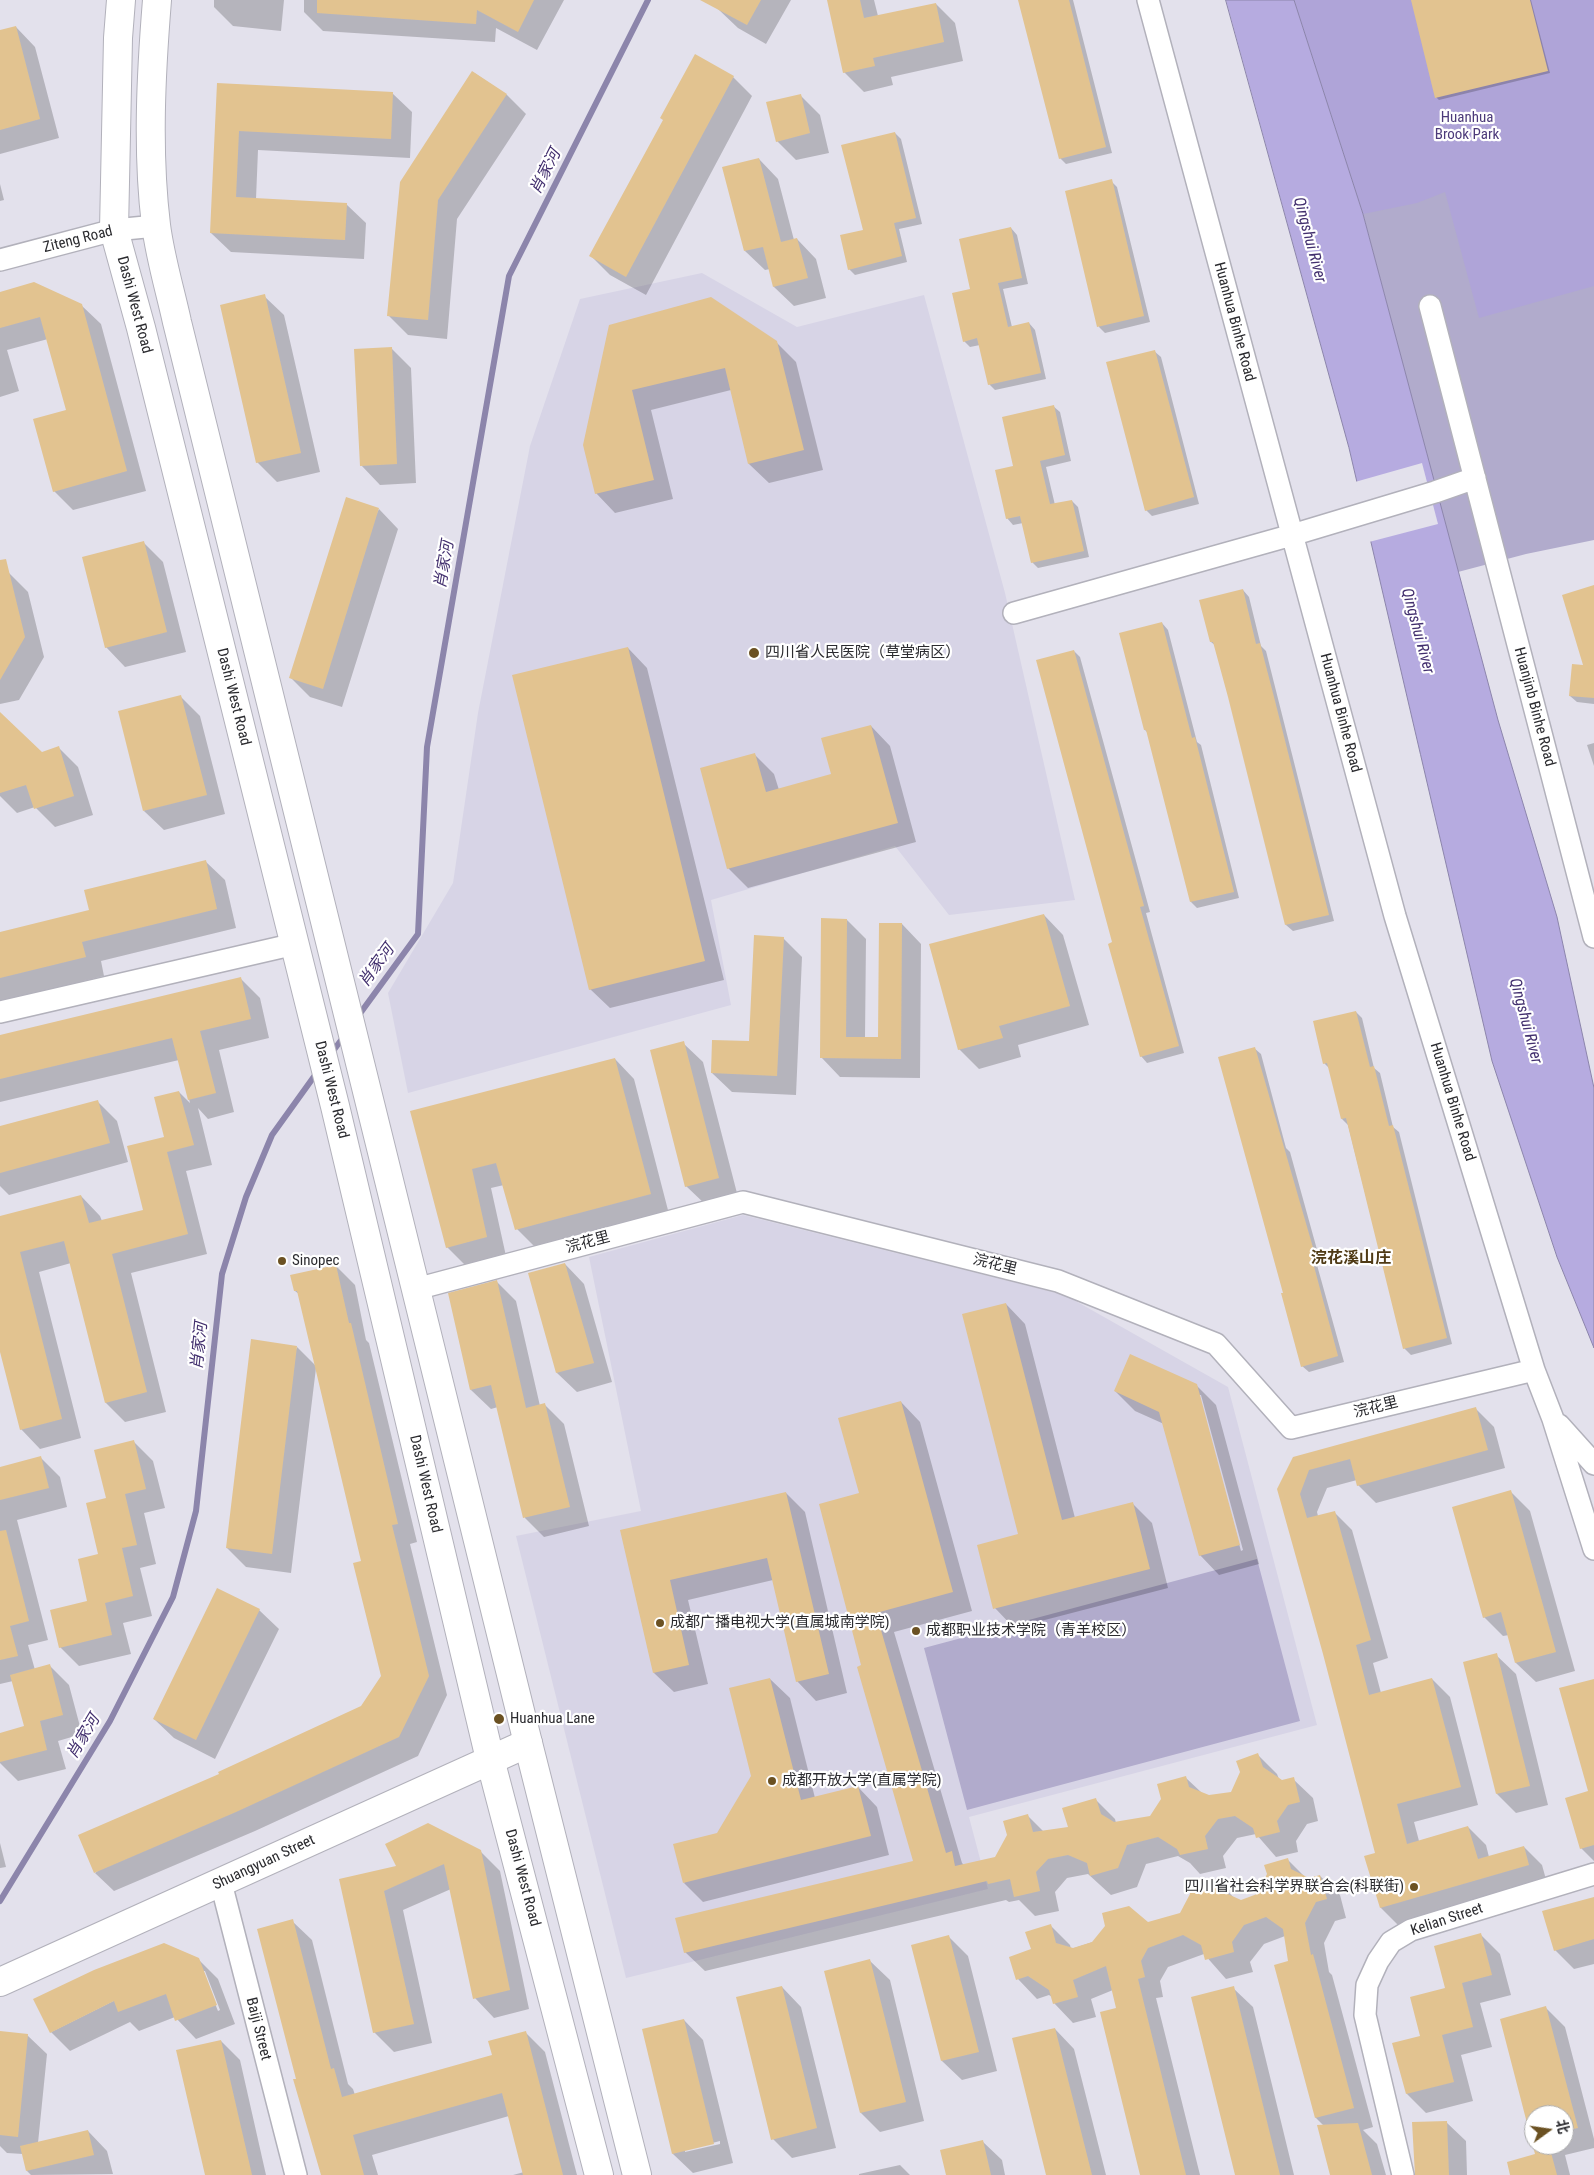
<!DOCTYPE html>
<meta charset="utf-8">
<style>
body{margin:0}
#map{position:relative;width:1594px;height:2175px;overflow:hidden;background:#e3e1ec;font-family:"Roboto Condensed","Noto Sans SC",sans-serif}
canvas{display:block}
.north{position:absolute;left:1524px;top:2105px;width:50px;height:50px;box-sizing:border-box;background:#fff;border:1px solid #aaaaac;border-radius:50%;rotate:76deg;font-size:14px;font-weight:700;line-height:20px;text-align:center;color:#2b2b2f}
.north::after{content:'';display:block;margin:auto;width:18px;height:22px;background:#6b5122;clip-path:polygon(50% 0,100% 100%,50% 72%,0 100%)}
</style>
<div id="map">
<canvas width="1594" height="2175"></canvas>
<div class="north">北</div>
</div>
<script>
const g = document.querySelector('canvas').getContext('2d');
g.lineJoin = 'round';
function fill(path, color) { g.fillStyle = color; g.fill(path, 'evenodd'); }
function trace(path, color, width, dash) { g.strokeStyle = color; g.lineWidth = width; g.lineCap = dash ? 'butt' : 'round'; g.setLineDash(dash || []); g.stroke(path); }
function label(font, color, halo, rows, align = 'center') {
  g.font = font + ' "Roboto Condensed","Noto Sans SC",sans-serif'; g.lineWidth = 4.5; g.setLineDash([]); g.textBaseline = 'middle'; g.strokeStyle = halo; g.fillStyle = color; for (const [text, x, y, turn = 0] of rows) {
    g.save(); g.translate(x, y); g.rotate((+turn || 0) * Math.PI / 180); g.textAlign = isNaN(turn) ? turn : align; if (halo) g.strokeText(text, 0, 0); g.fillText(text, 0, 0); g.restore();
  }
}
fill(new Path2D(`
 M702,273l95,54 127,-32 81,298 70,307 -126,15 -54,-69 -184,54 20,105 -323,88 -20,-100 65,-110 25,-170 52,-267 50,-147z
 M743,1215l322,80 163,92 89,338 -348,92 19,72 -362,89 -110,-442 125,-25 -52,-254z`), '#d7d4e6');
fill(new Path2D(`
 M1294,0h300v540l-68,14 -68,18 -95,-358z
 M1257,1559l43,162 -333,89 -43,-162z`), '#b1abcc');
fill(new Path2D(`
 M1294,0h117l24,98 112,-28 -17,-70h64v286l-115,32 -34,-126 -28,11 -54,11z`), '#afa4d8');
const water = new Path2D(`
 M1226,0h68l69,214 135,506 59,197 37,171v260l-37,-91 -65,-196 -143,-613z`);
fill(water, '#b6abe0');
trace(water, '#8c85ab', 1);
fill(new Path2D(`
 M1422,463l16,61 -69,18 -14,-60z`), '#e3e1ec');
fill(new Path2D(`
 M214,0h70l-3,31 -48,-5 -19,-19z
 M304,0h260l-27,50 -41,-22 -1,14 -172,-11 -19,-19z
 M723,0h68l-25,44 -28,-16 -20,-19z
 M828,0h46l4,16 58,-12 19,19 8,38 -72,16 2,8 -29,7 -20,-20z
 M1026,0h47l39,153 -46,11 -6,-6z
 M1412,0h119l19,73 -111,27 -3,-3z
 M16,27l19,20 24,91 -59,16v-122z
 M473,72l34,23 19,19 -69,105 -10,120 -39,-4 -19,-19z
 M733,77l19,19 -106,199 -36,-20 -19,-19z
 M218,85l174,8 20,19 -2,46 -152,-8 -2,49 90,5 20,19 -2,36 -133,-7 -20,-19z
 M800,95l20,20 9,38 -33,7 -19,-19z
 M895,133l6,6 21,85 -23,5 8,33 -52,13 -6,-6 15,-38z
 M759,159l19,20 16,61 3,-1 19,20 10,39 -32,8 -20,-19 -4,-18 -5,1 -20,-19z
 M1111,181l6,6 33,135 -45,11 -6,-6 -33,-135z
 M0,184l4,16 -4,1z
 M1011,228l6,7 11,49 -25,5 9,38 17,-4 6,7 11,49 -51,11 -6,-6 -9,-39 -10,2 -6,-6 8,-51z
 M0,293l81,12 20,19 45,167 -73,19 -19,-19 14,-80 -20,-72 -41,11 12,41 -19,6z
 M264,296l20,19 36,157 -43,10 -20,-20z
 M611,326l165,16 20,20 27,108 -54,13 -20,-19 -18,-74 -80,20 22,89 -58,14 -19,-20z
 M391,348l20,20 5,115 -36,2 -19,-20z
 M1154,351l7,6 38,147 -47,12 -6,-6z
 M1053,406l7,6 11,49 -25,6 9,38 17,-4 6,6 11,50 -51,11 -6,-6 -9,-39 -10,2 -6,-7 7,-51z
 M379,509l19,20 -56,178 -32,-10 -19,-19z
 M144,543l19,19 23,90 -61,15 -19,-20z
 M9,573l19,19 16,65 -25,43 -19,4v-129z
 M1243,590l6,7 12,49 5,5 68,270 -41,10 -7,-6 -57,-229 -13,-50 -5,-4z
 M1162,623l6,7 29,112 4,3 38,153 -42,10 -6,-6 -43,-169 -3,-3z
 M628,648l19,20 77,312 -114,28 -20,-19z
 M1074,651l6,6 70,255 -4,1 38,140 -37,10 -6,-7 -27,-113z
 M1594,668v36l-17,-2 -7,-6z
 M181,697l19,19 25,98 -61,16 -20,-19z
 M0,720l41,33 18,-5 19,19 15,48 -38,12 -20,-20 -18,6 -17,-17z
 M871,726l19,20 26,96 -168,46 -20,-20 27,-113 19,19 5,16 53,-15z
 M1594,743v23l-7,-21z
 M205,861l20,19 11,48 -135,33 3,15 -104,26v-69l91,-22z
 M1044,915l19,20 26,90 -71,20 3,12 -42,12 -20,-20z
 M847,920l19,19 -1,99h15l22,-114 19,20 -1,134 -80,-1 -19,-20z
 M783,938l19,19 -6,138 -64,-3 -20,-19 38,-30z
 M241,979l19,19 9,40 -50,12 15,62 -26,7 -10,-11 14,57 -26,6 21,83 -76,19 35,139 -41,10 -19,-19 -35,-140 -32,9 42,166 -41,11 -19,-20 -21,-82v-130l81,-21 19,20 2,5 43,-10 34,-119 11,11 -11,-43 -179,42v-66z
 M1356,1012l6,6 12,50 6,5 13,54 6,5 53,212 -41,11 -7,-7 -56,-223 -6,-6 -12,-50 -6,-6z
 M683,1043l20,19 35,135 -32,8 -20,-19z
 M1254,1048l7,6 25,94 4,4 31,112 -4,1 27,97 -35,10 -7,-6 -17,-72z
 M615,1059l19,20 35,135 -133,34 -19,-19 -13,-44 -13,3 15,68 -39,11 -20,-20 -35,-135z
 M97,1101l20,20 11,41 -119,33 -9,-9v-58z
 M565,1264l19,20 28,98 -35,10 -20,-19z
 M336,1266l19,19 11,55 3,3 48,199 -7,2 37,151 -29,61 -163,75 -141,60 -19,-18 125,-98 141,-68 21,-30 -19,-115 -47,-194 -25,205 -45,-6 -19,-19 70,-201 19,19 -17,-72 -4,-3z
 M497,1282l19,19 24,105 5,-1 19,19 25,102 -45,11 -19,-19 -27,-111 -7,2 -20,-19z
 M1006,1304l19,20 50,194 57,-15 20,20 16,65 -154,40 -19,-20 25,-73z
 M1196,1385l20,20 43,159 -40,11 -19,-20 -36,-131 -29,-13 -20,-20zM1199,1395h2l42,155 -2,1z
 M901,1402l19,20 52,189 -78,21 68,231 2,2 32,-7 32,-42 16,16 25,-4 27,-28 19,19 1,4 35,-6 35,-39 16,15 7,3 23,-3 26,-38 19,19 2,5 3,3 11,-3 20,19 5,23 -11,3 -11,17 2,11 -22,5 -20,-23 -19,4 -14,18 3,12 -26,6 -10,-11 -12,-7 -32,8 -9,23 -26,8 -23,-21 -21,4 -12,14 4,19 -24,5 -16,-16 -10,2 -3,-2 -301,71 -20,-19 230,-90 -52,-196 -3,-172z
 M1476,1409l18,18 11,41 -129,35 -18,-18 -1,-5 -30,8 -10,24 1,4 16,-4 18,18 36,128 -15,5 8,30 51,-14 18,18 28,108 -64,17 5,19 49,-14 18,18 3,12 35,-10 18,18 5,18 -148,43 -18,-18 -15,-51 10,-3 -51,-201 -31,-195z
 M134,1442l19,19 12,47 -21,5 12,51 -16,4 12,48 -29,7 8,31 -52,12 -19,-19 29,-45 10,-47 8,-56z
 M41,1458l19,19 7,30 -50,13 31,120 -20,5 7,25 15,-4 19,19 13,49 -24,7 8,28 -48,12 -18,-18v-29l25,-7 -12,-46 -13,3v-216z
 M1511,1492l19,19 45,160 -39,11 -20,-19 -7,-28 -6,1 -19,-19z
 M786,1493l19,19 42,181 -31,8 -19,-20 -24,-101 -85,20 20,84 -34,8 -20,-19 -33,-142z
 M259,1610l20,19 -64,130 -41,-21 -20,-19z
 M1496,1655l20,19 32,131 -32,8 -19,-19z
 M770,1679l20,19 25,100 43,-11 19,20 12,48 -186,47 -19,-19 34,-49 35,-58z
 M1594,1680v181l-13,-13 8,-56z
 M0,1843l6,24 -6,1z
 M480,1851l20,20 29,138 -35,9 -19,-20 -24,-109 -48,21 29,133 -38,9 -20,-20 -34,-152z
 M1287,1859l19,19 2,1 12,-3 20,19 6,23 -11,3 -11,22 5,29 3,3 41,152 -10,3 14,14 9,31h-54l-8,-49 -8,-8 -31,-182 -21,8 -14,18 3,10 -27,7 -22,-25 -36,13 -8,14 3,16 -7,1 44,177h-58l-25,-166 -4,-19 -22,9 5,18 -23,6 -19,-20 -2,-6 -3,-2 -12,4 -19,-20 14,-29 18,-25 20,20 1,4 109,-35 37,-34 18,19 6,2 17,-6z
 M1594,1900v64l-20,5 -19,-19z
 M292,1921l20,19 36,144 5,5 2,6 138,-39 33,-23 19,19 32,123h-64l11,-3 -15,-56 -137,39 6,20h-56l-25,-95z
 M1481,1935l19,19 11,41 -31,8 12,44 -31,8 12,46 -47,12 -19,-19 -13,-50 27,-7 25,-48z
 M949,1937l19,19 29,115 -35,9 -20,-19 -29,-115z
 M198,1959l20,20 17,45 -39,15 -21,-22 -36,14 -9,-9 -60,29 -19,-19zM202,1971h3l15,39 -2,1z
 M870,1961l20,19 34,141 -44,11 -19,-19z
 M782,1987l19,20 35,141 -44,10 -19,-19z
 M1233,1988l20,19 41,168h-58z
 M1546,2008l19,19 29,112v9l-29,7 5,20h-58l25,-20 -36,-135zM1534,2115h30v30h-30z
 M684,2020l19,20 30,123 -40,10 -20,-19zM720,2141v3l-35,8v-2z
 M1055,2029l19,20 32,126h-59z
 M0,2032l27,3 20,19 -9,89 50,-12 19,20 6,23 -82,1 -4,-4 -4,-17 -16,-1 -7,-7z
 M221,2041l19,19 26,115h-60z
 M1446,2122l20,19 1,34h-52z
 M982,2141l20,19 3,15h-58z
 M900,2165l10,10h-51v-1z`), '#0003');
trace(new Path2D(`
 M356,1019l62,-85 9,-187 82,-471 139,-276
 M330,1055l15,-20
 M0,1901l110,-180 63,-124 23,-86 26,-237 24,-77 26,-62 46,-64`), '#8c85ab', 6);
fill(new Path2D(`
 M317,0h217l-16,32 -41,-22 -1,14 -159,-11z
 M700,0h61l-14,25z
 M827,0h33l4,18 72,-15 8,39 -71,16 2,8 -32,7z
 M1018,0h51l37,147 -47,12z
 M1411,0h119l18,71 -113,27z
 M16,26l24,93 -40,11v-100z
 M695,54l39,22 -108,201 -37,-21 74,-136 -3,-2z
 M472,71l35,23 -69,106 -10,120 -41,-4 13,-134z
 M217,83l176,9 -2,47 -152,-8 -3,66 111,6 -2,37 -135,-7z
 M801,94l9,39 -34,9 -10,-40z
 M895,132l21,86 -22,5 8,33 -54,14 -8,-35 23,-5 -22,-85z
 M759,158l22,84 16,-4 11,40 -35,9 -10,-40 -19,4 -22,-84z
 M1112,179l32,137 -47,11 -32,-136z
 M1011,227l11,51 -24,5 10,44 21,-5 12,51 -53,12 -11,-47 -14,4 -11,-49 18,-4 -11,-50z
 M34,282l48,22 45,167 -74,21 -20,-73 33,-9 -26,-93 -40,11v-36z
 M265,294l36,159 -45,10 -36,-158z
 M711,297l66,44 27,109 -56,14 -23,-96 -93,22 22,90 -59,14 -12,-49 26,-120z
 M392,347l5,117 -37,2 -6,-117z
 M1155,350l39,147 -49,14 -39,-149z
 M1054,405l11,50 -25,6 10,43 22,-4 12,51 -53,12 -11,-47 -14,3 -11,-49 18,-4 -11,-49z
 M346,497l33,11 -56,181 -34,-11z
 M144,541l23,91 -62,16 -23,-91z
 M6,559l19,78 -25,43v-120z
 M1594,585v113l-25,-2 3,-32 11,1 -21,-70z
 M1243,589l13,55 4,-1 15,58 54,214 -44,10 -57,-228 -15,-55h-3l-11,-42z
 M1162,622l30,116 3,-1 39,155 -44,10 -44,-172h-2l-25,-97z
 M628,647l77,314 -116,29 -77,-315z
 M1074,650l70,256 -4,1 39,139 -39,11 -32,-113 4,-2 -76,-282z
 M181,695l26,100 -64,16 -25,-100z
 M0,712l42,40 17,-6 15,50 -40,13 -8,-24 -26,8z
 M871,725l27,98 -171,46 -27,-101 55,-15 11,39 65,-18 -10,-36z
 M206,860l11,49 -135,33 4,15 -86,21v-46l89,-22 -5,-20z
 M1044,914l26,92 -71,20 4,12 -45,12 -29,-106z
 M821,918l26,1 -1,118h32l1,-114h23l-1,136 -81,-1z
 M754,935l30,2 -7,139 -66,-3 1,-33 37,1z
 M241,977l10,42 -51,12 16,62 -28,7 -16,-62 -172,41v-44z
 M1356,1011l14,56 4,-1 15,60 4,-1 54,213 -44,11 -57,-231 -5,1 -14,-56 -4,1 -10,-43z
 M684,1041l35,137 -34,9 -35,-137z
 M1255,1047l61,211 -4,1 26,97 -37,11 -20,-74h2l-65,-236z
 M615,1058l36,136 -136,36 -19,-67 -24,6 15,68 -41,11 -36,-137z
 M179,1091l15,54 -27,7 21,82 -76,20 35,138 -42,11 -41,-162 -44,11 42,167 -42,11 -20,-78v-136l81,-21 8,28 54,-13 -16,-64 37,-9 -10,-40z
 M98,1100l12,43 -110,30v-47z
 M565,1263l29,100 -38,10 -28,-100z
 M336,1265l13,58h2l47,201 -6,1 37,151 -30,61 -163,75 -142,61 -16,-38 141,-61 -1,-2 143,-66 20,-30 -28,-113 8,-2 -64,-270h-3l-4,-16z
 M497,1280l29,128 19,-5 25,104 -47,11 -32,-133 -21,5 -22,-97z
 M1006,1303l56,217 71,-18 17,67 -157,40 -16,-64 41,-11 -56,-220z
 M251,1339l46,7 -25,208 -46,-6z
 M1130,1354l67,30 43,161 -41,11 -40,-144 -45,-21z
 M901,1401l52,191 -77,21 70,240 6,-2 3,15 40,-9 12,-22 -4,-14 25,-7 5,18 35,-5 -6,-19 34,-10 5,16 13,8 36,-6 11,-17 -4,-15 29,-8 3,11 20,8 22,-3 9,-20 -4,-11 22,-8 5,14 19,13 12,-3 6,25 -12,3 -11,16 3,11 -24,6 -3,-10 -18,-12 -17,3 -13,17 3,13 -28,6 -3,-6 -19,-12 -31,8 -9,23 -28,8 -3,-13 -19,-8 -20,4 -12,13 4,19 -26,6 -4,-18 -22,5 -1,-3 -303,72 -9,-35 238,-57 -56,-194 4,-2 -42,-161 40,-11 -21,-75z
 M1476,1407l12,43 -131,36 -7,-27 -41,11 -9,24 7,24 28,-7 36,129 -15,5 13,50 63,-17 29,109 -64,17 10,40 61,-18 10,33 46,-13 5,19 -149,43 -16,-52 11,-3 -52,-199 -46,-165 16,-32z
 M134,1440l12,49 -21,5 12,51 -15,3 11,48 -28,7 7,32 -53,13 -9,-38 37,-9 -9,-42 20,-5 -12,-51 20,-5 -12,-48z
 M41,1456l8,32 -49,12v-33z
 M1511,1490l45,162 -41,11 -14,-51 -18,6 -31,-111z
 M786,1492l43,182 -33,8 -29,-124 -97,22 19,85 -36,8 -33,-143z
 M6,1530l23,91 -19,5 8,30 -18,4v-129z
 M217,1588l43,21 -64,131 -43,-21z
 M1497,1653l33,133 -34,8 -33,-132z
 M50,1664l13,51 -23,6 7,29 -47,12v-29l24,-7 -14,-51z
 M770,1678l31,122 57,-14 13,50 -188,47 -10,-39 44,-11 34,-57 -22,-88z
 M1594,1679v166l-14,4 -15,-51 23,-7 -29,-103z
 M428,1823l53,27 29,140 -37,9 -29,-135 -60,27 30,133 -41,9 -34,-154 57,-13 -11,-22z
 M1288,1858l3,11 18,9 11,-3 7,24 -11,3 -11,21 6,32 2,-1 41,154 -39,10 -41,-153 14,-4 -5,-32 -17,-12 -22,8 -12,17 2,10 -29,8 -4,-15 -18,-10 -35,13 -7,13 4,16 -7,2 48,196h-46l-40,-163 16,-4 -10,-42 -33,14 5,17 -25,7 -4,-14 -21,-14 -12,4 -7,-23 22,-8 -6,-17 26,-8 5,19 17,5 19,-6 13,-16 -3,-13 27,-7 19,16 32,-9 10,-19v-7l27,-8 4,12 20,9 16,-6 10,-20 -3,-9z
 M1594,1897v42l-40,12 -12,-40z
 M293,1919l38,150 3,-1 8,29 150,-42 -4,-14 38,-10 37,144h-40l-21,-82 -149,42 11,40h-43l-28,-96h3l-39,-150z
 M1481,1933l11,42 -30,8 11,44 -31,8 12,47 -48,12 -14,-51 28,-7 -10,-39 35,-9 -11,-42z
 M949,1935l30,117 -38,9 -30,-116z
 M164,1943l35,15 18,47 -42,16 -9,-27 -48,18 -4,-11 -64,32 -17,-34 61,-29z
 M870,1959l36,143 -46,11 -36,-142z
 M782,1986l35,142 -46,12 -35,-143z
 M1234,1986l46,189h-45l-44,-178z
 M1546,2006l32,122 -14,3v-16h-30v30h15l8,30h-47l-3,-13 28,-8 -35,-135z
 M684,2019l30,125 -42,10 -30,-125z
 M1055,2028l37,147h-46l-34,-137z
 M0,2031l28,3 -10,103 -18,-2z
 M221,2040l31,135h-47l-29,-125z
 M1447,2121l2,54h-34l-3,-53z
 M1358,2123l14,52h-42l-13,-50z
 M88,2130l6,25 -68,16 -6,-25z
 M983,2140l8,35h-45l-6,-25z`), '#e2c390');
const street = new Path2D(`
 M1148,0l247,916 139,454 19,49 41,130
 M0,260l114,-30 42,-4
 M1430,306l164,631
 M1014,613l278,-78 143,-43 40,-14
 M0,1012l295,-68
 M416,1289l327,-87 315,79 158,63 75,84 243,-58
 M1559,1425l35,39
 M221,1883l75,292
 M1403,2175l-38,-160 2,-30 11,-24 13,-19 20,-12 183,-56`);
const secondary = new Path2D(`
 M0,1982l528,-239`);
const primary = new Path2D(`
 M121,0l-3,38 -4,192 27,98 194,778 155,653 109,416
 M157,0c-6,74 -10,151 -1,225 4,32 14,65 21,97l351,1421 109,432`);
trace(street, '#b2b1bb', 24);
trace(secondary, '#b2b1bb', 30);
trace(primary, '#b2b1bb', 30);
trace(street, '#fff', 21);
trace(secondary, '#fff', 28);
trace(primary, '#fff', 28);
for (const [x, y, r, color] of [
 [754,653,6,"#6b5122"],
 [282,1261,5,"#6b5122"],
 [660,1623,5,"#6b5122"],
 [916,1631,5,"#6b5122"],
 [499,1719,6,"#6b5122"],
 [772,1781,5,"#6b5122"],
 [1414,1887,5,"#6b5122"]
]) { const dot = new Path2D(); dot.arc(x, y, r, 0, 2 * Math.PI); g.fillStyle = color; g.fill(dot); trace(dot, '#fff', 2); }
label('15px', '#4c3a7a', '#fff', [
 ["Huanhua",1467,118],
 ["Brook Park",1467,135]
]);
label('15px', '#2b2b2f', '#fff', [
 ["Ziteng Road",78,240,-14],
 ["Dashi West Road",134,305,75],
 ["Huanhua Binhe Road",1234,322,75],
 ["Dashi West Road",233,697,76],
 ["Huanjinb Binhe Road",1534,707,75],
 ["Huanhua Binhe Road",1340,713,75],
 ["Dashi West Road",331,1090,76],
 ["Huanhua Binhe Road",1452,1102,73],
 ["浣花里",588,1243,-15],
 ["浣花里",995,1265,14],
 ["浣花里",1376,1408,-14],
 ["Dashi West Road",425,1484,77],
 ["Shuangyuan Street",264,1863,-25],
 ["Dashi West Road",522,1878,75],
 ["Kelian Street",1447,1920,-18],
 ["Baiji Street",258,2029,76]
]);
label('15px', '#2b2b2f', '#fff', [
 ["四川省人民医院（草堂病区）",765,653],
 ["Sinopec",292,1261],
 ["成都广播电视大学(直属城南学院)",670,1623],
 ["成都职业技术学院（青羊校区）",926,1631],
 ["Huanhua Lane",510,1719],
 ["成都开放大学(直属学院)",782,1781],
 ["四川省社会科学界联合会(科联街)",1404,1887,"right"]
], 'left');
label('italic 16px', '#422f6e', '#fff', [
 ["肖家河",546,172,-63],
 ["Qingshui River",1309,240,75],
 ["肖家河",445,565,-80],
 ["Qingshui River",1417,631,75],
 ["肖家河",377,966,-54],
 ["Qingshui River",1525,1021,75],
 ["肖家河",200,1346,-84],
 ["肖家河",84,1737,-59]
]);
label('bold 16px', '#4f3a15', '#fff', [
 ["浣花溪山庄",1351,1259]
]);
</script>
